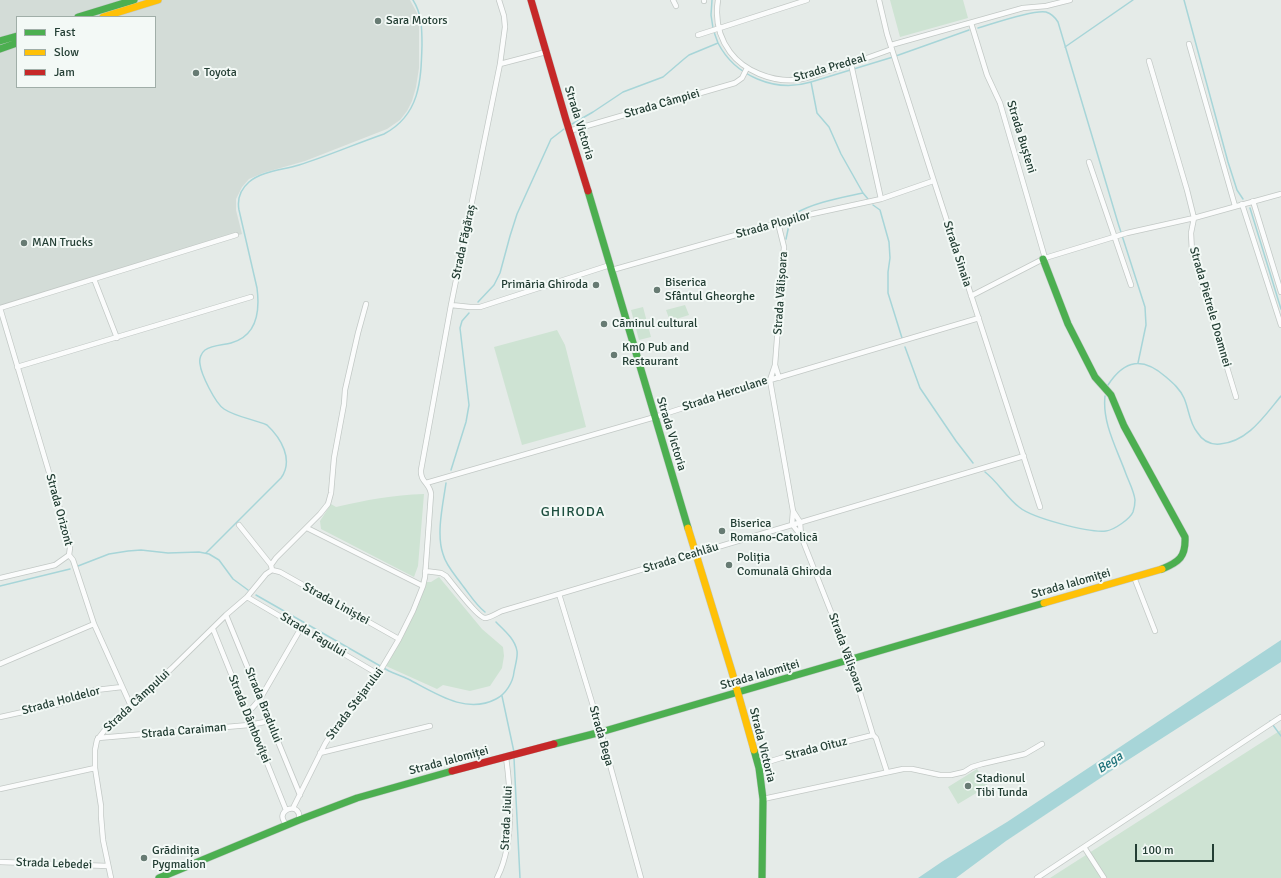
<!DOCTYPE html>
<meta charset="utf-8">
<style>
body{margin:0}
#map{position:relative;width:1281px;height:878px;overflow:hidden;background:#e5ebe8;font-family:Signika,sans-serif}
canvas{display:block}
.legend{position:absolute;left:16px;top:16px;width:140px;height:72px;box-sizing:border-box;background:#f3f9f6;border:1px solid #a0aea8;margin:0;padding:5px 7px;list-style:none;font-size:12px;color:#233e34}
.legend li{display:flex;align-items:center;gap:8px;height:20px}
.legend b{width:20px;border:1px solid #a0aea8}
.scale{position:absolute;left:1135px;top:844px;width:79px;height:18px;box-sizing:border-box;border:2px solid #233e34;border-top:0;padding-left:5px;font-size:12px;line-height:14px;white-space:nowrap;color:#233e34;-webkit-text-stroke:3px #f3f9f6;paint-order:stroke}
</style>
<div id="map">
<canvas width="1281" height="878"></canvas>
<ul class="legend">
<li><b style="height:5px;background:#4caf50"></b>Fast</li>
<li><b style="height:5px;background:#ffc107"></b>Slow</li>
<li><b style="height:5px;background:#c62828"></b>Jam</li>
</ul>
<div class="scale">100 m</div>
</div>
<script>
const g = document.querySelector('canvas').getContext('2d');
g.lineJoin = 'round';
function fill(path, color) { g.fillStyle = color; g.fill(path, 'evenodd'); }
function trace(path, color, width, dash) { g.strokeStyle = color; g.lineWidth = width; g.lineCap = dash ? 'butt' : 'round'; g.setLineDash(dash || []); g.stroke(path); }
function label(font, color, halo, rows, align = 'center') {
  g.font = font + ' Signika,sans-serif'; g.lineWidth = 4; g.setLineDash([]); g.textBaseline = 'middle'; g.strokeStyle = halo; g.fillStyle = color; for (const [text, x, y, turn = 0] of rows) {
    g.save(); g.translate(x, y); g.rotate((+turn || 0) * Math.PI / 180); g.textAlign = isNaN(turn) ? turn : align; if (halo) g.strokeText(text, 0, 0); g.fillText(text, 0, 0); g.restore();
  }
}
fill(new Path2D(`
 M0,0h410l7,13 2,11v44l-3,19 -4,14 -5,10 -7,9 -13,9 -82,32 -42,12 -14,6 -7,8 -6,12v11l6,24 -242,73zM17,17h138v70h-138z`), '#d3dcd7');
fill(new Path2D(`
 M890,0h73l5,18 -68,19z
 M685,305l4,10 -19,6 -4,-11z
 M643,307l8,30 -12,3 -8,-30z
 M557,330l8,15 21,82 -64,18 -28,-98z
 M424,494l-6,72 -4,11 -93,-48 -1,-8 11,-17 5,3c30,-7 57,-12 88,-13z
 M439,577l43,52 21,18 1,9 -2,12 -12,18 -20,5 -27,-6 -6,4 -51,-23c16,-26 30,-55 40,-84h5z
 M1281,730v148h-231z
 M977,769l11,17 -30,18 -10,-17z`), '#cee3d3');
fill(new Path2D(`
 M1281,640v22l-167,107 -108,72 -50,37h-38l25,-17 64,-39z`), '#a7d5d8');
trace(new Path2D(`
 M712,0l-1,15 2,13
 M1184,0l44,162 9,28 6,9
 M978,28c14,-4 56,-19 68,-16 6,2 9,5 12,10l60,201 27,84 1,18 -8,38
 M714,32l4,11
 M1065,47l68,-47
 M811,82l82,-25 76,-27
 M572,124l21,-12 30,-20 40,-15 21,-18 5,-4 29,-12c17,33 57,50 93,39l6,31 12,14 12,27 22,39 5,6
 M873,205l7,5 9,32 1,16 -2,14v21l14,45
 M1250,208l31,101
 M794,214c21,-12 46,-16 69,-21
 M786,239l3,-14
 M478,302l16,-17 6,-12 10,-37 7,-22 34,-75 13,-10
 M905,347l15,41 36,53 17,22
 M1108,385c17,-26 35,-28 58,-8 7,6 14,12 18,21 5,11 5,24 13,34 5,8 13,13 23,12 28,-2 45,-29 61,-48
 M451,470l15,-48 3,-17 -9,-77 2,-7 7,-8
 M985,472c13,10 21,25 34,35 13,11 70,26 87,24 8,-1 24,-12 27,-19 1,-3 2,-9 2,-12 -1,-9 -6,-18 -9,-26 -9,-25 -24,-51 -21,-78
 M446,483c-3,21 -10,51 -3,71 3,12 13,22 20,32 7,9 13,19 22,26
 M794,517l4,12
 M206,553l75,-75c13,-18 0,-40 -14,-53 -14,-6 -31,-8 -43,-16 -9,-6 -23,-35 -24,-45 -1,-5 1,-11 5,-14 7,-5 18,-5 26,-7 26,-7 29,-32 26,-55l-18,-78c-2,-11 2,-21 10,-28 13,-11 34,-12 50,-17 29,-9 56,-21 85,-31 36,-19 37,-53 38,-89 0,-16 0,-31 -9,-45
 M78,566l31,-12 19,-3 13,-1 27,3 31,-1 10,2 10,6 14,19 15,11
 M0,586l70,-17
 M256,595l133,76c6,3 13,5 19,8 27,14 58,36 88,20 10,-5 17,-17 18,-27 1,-6 4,-15 3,-21 -2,-12 -13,-21 -21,-29
 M502,696l12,56
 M1270,721l11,15
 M514,758l6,120`), '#a7d5d8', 1.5);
const street = new Path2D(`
 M673,0l3,6
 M718,0c-3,19 1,37 12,52 14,19 42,30 66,28 10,-1 20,-5 29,-8 23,-7 45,-15 67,-23
 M879,0l8,34 44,138 109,335
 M704,1v-1
 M971,23l16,52 13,28 45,155
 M698,35l109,-35
 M1189,44l46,162
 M891,45l132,-37 23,-2 24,-6
 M1149,61l38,129 7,28 -3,15 1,19 44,145
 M500,64l46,-12
 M851,64l30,135
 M569,131l166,-48 7,-5 5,-10
 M1089,162l42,123
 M1253,201l28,91
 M1242,204l39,121
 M612,270l191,-54 78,-17 52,-18
 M94,279l23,59
 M971,296l74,-38 82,-25 67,-15 87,-24
 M451,305l19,2h10l130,-42
 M0,308l68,228 2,12 -1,7 4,5 21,64 37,82
 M0,308l236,-73
 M775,365l9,-118 -6,-24
 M17,367l234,-70
 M779,378l-4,-13 -5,15 23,131 -1,13 9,12 -1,-14 -7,-11
 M426,483l229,-66 115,-37 209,-62
 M239,525l32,40
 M307,528l116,58
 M801,536l49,124 23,75 3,3 11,34
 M272,570l-1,-5 5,-7 44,-44 8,-10 3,-11 3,-35 10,-54 1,-14 13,-57 8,-29
 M272,570l8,2 119,67
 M425,571l16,2 5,3c6,7 32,42 39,42 5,0 12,-5 17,-7 174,-51 348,-104 522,-155
 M1134,577l21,54
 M0,578l55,-13 14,-10
 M559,594l42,138 40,146
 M247,597l131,77
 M226,615l74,180
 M213,629l73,181
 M0,664l94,-40
 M247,714l13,-15 41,-71
 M0,717l59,-13 26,-11 11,-3 26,-3
 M98,738l151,-13 21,-4
 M320,753l110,-27
 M758,765l23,-7 92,-23
 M0,789l95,-21
 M763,799l140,-30h9l28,6h11l13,-3 8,-5 10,-3 43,-10 17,-10
 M293,808l32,-64 8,-13 40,-48 26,-44 14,-28 10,-25 2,-9 6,-83c-1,-11 -11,-12 -10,-24l30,-165 49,-241 5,-37 -1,-11 -5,-16
 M288,825c-18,-13 14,-27 11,-5
 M1084,847l20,31
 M0,862l108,4
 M111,878l-8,-38 -2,-24v-10l-6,-38v-18l2,-10 7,-9 27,-25 41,-38 54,-53 21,-18 19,-23 6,-4
 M497,878c17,-33 14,-85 9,-121
 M1037,878l244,-161`);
const fast = new Path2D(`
 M78,17l56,-17
 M0,41l17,-5
 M0,49l17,-6
 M588,191l100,337
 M1043,259l25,65 27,53 16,18 13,31 61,111c1,20 -6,25 -23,32
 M554,744l47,-12 443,-129
 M754,750l5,18 4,31 -1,79
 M159,878l140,-58 58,-22 95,-27`);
const slow = new Path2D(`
 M103,17l55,-17
 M688,528l44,144 22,78
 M1044,603l118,-34`);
const jam = new Path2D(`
 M531,0l35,120 22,71
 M452,771l102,-27`);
trace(street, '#c2c8c5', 6);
trace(fast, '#c0c8c5', 8);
trace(slow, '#c0c8c5', 8);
trace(jam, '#c0c8c5', 8);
trace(street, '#fbfcfc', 4.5);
trace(fast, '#4caf50', 7);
trace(slow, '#ffc107', 7);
trace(jam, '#c62828', 7);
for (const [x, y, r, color] of [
 [378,21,4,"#677b73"],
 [196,73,4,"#677b73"],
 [24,243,4,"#677b73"],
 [596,285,4,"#677b73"],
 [657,290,4,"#677b73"],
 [604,324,4,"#677b73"],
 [614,355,4,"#677b73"],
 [722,531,4,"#677b73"],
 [729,565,4,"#677b73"],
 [968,786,4,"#677b73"],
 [144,858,4,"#677b73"]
]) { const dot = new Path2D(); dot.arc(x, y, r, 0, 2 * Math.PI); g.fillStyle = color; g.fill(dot); trace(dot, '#f3f9f6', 1.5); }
label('12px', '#233e34', '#f3f9f6', [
 ["Sara Motors",386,21],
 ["Toyota",204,73],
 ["MAN Trucks",32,243],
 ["Biserica",665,283],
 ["Sfântul Gheorghe",665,297],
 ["Primăria Ghiroda",588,285,"right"],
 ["Căminul cultural",612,324],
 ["Km0 Pub and",622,348],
 ["Restaurant",622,362],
 ["Biserica",730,524],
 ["Romano-Catolică",730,538],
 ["Poliția",737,558],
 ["Comunală Ghiroda",737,572],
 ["Stadionul",976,779],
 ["Tibi Tunda",976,793],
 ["Grădinița",152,851],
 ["Pygmalion",152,865]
], 'left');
label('12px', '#233e34', '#f3f9f6', [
 ["Strada Predeal",830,68,-16],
 ["Strada Câmpiei",662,104,-16],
 ["Strada Victoria",579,123,73],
 ["Strada Bușteni",1021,137,73],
 ["Strada Plopilor",773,225,-15],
 ["Strada Făgăraș",464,242,-78],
 ["Strada Sinaia",957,254,72],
 ["Strada Vălișoara",781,293,-86],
 ["Strada Pietrele Doamnei",1210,307,74],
 ["Strada Herculane",725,394,-18],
 ["Strada Victoria",671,434,73],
 ["Strada Orizont",59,510,75],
 ["Strada Ceahlău",681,558,-17],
 ["Strada Ialomiței",1071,584,-16],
 ["Strada Liniștei",336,604,29],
 ["Strada Fagului",313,635,31],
 ["Strada Vălișoara",846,653,70],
 ["Strada Ialomiței",760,675,-16],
 ["Strada Holdelor",61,701,-15],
 ["Strada Câmpului",137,701,-43],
 ["Strada Stejarului",355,704,-53],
 ["Strada Bradului",263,705,68],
 ["Strada Dâmboviței",249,719,68],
 ["Strada Caraiman",184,731,-5],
 ["Strada Bega",601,736,74],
 ["Strada Victoria",762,745,76],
 ["Strada Oituz",816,749,-14],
 ["Strada Ialomiței",449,761,-15],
 ["Strada Jiului",507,818,-87],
 ["Strada Lebedei",54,864,2]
]);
label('italic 13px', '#1d7179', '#f3f9f6', [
 ["Bega",1110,763,-34]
]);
g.letterSpacing = '1px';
label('14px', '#1f5040', '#f3f9f6', [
 ["GHIRODA",573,512]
]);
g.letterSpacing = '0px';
</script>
